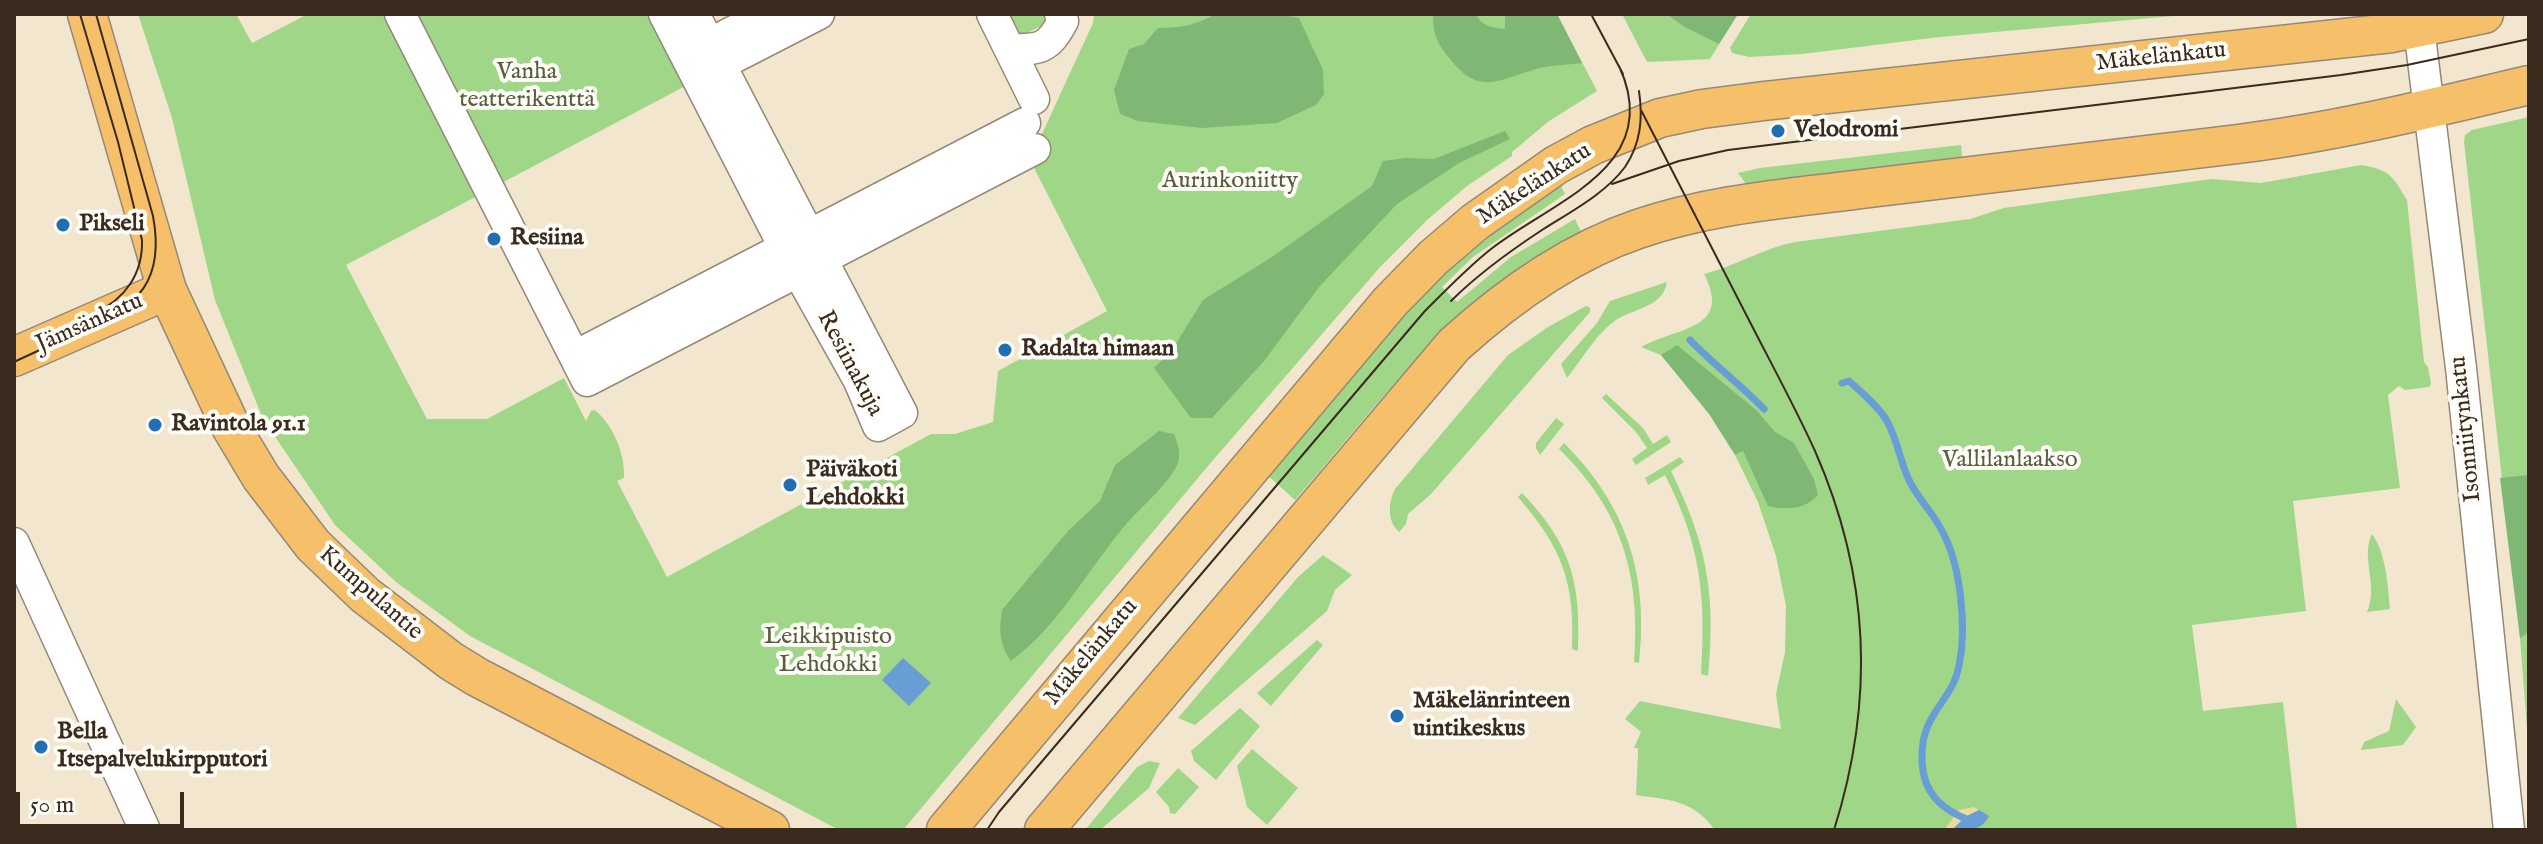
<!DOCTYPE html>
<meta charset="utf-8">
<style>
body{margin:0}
#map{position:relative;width:2543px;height:844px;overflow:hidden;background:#f2e7ce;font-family:"IM FELL English",serif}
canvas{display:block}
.frame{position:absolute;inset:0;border:16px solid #3b2a1e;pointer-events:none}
.scale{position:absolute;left:16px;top:792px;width:168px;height:36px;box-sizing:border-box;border:4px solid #3b2a1e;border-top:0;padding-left:10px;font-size:24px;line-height:28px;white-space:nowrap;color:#3b2a1e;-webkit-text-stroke:6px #fdfcf7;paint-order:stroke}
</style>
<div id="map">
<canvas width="2543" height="844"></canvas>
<div class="frame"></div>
<div class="scale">50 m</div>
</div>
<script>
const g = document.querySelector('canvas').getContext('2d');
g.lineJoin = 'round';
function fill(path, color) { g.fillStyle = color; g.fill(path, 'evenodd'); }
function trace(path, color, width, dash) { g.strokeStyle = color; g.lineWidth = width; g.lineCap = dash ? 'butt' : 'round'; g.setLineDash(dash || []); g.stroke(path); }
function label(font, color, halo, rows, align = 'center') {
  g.font = font + ' "IM FELL English",serif'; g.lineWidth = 8; g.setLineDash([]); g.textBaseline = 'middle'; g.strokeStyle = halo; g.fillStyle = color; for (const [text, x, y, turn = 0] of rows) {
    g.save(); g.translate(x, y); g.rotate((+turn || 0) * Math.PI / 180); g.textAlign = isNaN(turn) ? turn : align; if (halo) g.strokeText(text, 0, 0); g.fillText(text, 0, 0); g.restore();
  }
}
fill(new Path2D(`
 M138,14h98l16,29 56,-29h80l91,181 -133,70 81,154h60l77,-41 22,43 5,-10 4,-1c19,16 30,44 29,68l-7,3 50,96 264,-143h24l38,-12 5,-51 109,-60 -77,-151 63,-137 1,-8 463,-1 40,77 -48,30 -37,31v4l-45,30 -41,35 -46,46 -172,199 -305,364h-64l-369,-194 -74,-54 -61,-57 -72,-106 -48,-119 -43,-182z
 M407,14h249l35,69 -195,103z
 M1000,14h47l1,8 -24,13h-13z
 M1622,14h116l-28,45 -63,3z
 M1751,14h444l-255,23 -138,17 -53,3 -17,-4 -2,-5z
 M2529,117v637l-9,-116 -56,-496 1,-7 7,-5z
 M1961,145l1,12 -216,27 -8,-11 22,-5z
 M2361,165c30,5 31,11 46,35l17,162 4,5 3,17 -2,3 -24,3 -6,-4 -11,9 12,93 -107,13 13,110 -114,14 11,86 80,-9 14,128h-582c-22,-30 -45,-30 -79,-35l2,-42v-5h-4l7,-16 -16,-13 15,-18 141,28 -5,-35 9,-42 1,-46 -10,-50 -18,-54 -23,-47 5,-3 -3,-7 -76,-90 -20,-8c36,-20 92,-17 63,-73 32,-8 59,-26 91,-32l175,-23 34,-11 207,-29 50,4z
 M1559,182l6,12 -92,63 -31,30 15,15 54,-45 64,-38 6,13c-23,12 -47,25 -69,41 -85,63 -148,148 -217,227l-30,-27 171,-192 47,-45z
 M1667,282c-4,27 -37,26 -55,41 -16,12 -32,39 -45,55l-6,-14 36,-41 13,-22z
 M1586,306l4,2v4l-159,182 -23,20 -2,10 -7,8c-12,-11 -11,-29 -4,-43l113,-134 40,-28z
 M1606,394l37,34 10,16 14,-9 4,7 -35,23 -4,-6 15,-11 -11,-16 -34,-34z
 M1556,418l8,6 -24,31 -4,-7v-5z
 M1564,443c63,63 85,133 75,220l-5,-1c7,-86 -12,-152 -75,-213z
 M1680,457l4,5 -13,9c36,73 45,123 37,205l-7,-2c5,-77 0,-129 -36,-199l-17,10 -3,-7z
 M1522,493c49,51 59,89 56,158l-6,-2c3,-67 -10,-101 -54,-152z
 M2372,534c14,19 16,52 18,75l-23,3c12,-27 -7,-54 5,-78z
 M1323,555l29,20 -17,15 -8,21 -132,114 -17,-7 120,-141z
 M1317,640l6,5 -52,61 -12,-11 -2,-2z
 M2396,699l20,28 -13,18 -42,5 3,-8 25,-11z
 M1240,708l20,18 -44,54 -22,-19 -3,-10z
 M1252,749l46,39 -31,37 -20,-18 -10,-41z
 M1149,761l11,2 -11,25 -49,42h-15l52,-63z
 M1178,768l21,19 -24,27 -5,-1 -1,-6 -13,-15z`), '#9fd688');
fill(new Path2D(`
 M1216,14h62l21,4 24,52 1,24 -8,11 -39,18 -75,5 -64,-7 -18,-7 -6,-24 15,-41 15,-5 14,-16c23,0 38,-3 58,-14z
 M1433,14h43c5,12 17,14 29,15v-15h52l25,49c-15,2 -34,2 -49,7 -36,11 -55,25 -83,-11 -13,-16 -17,-24 -17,-45z
 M1667,14h71l-19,30 -36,-18z
 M1505,131l5,8 -51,24 -62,41 -78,83 -55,74 -52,57h-21l-37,-50 18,-18 31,-50 69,-43 100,-71 11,-25 23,-3 28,1z
 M1677,345l79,65 19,22 19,11 20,36 4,16c-14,15 -30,15 -50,11l-25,-55 -8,4 -26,-41 -48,-59z
 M1159,431l15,3c5,12 8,24 1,35 -12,21 -38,41 -53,60 -37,45 -64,97 -111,132 -12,-17 -12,-32 -9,-51l67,-80 31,-29 15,-36z
 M2529,475v157l-9,6 -20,-160z`), '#7fb774');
fill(new Path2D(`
 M1974,807l5,3 -14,7 -13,13h-8l15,-20z`), '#eeda9e');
fill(new Path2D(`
 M903,658l28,25 -22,23 -27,-26z
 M1979,810l10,6c-8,16 -21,14 -37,14l13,-13z`), '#699dd5');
trace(new Path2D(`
 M1690,340c23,24 50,44 74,69
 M1842,383l7,-2c13,12 29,25 38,40 10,18 13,39 21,57 8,19 24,33 33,51 20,35 26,98 18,137 -7,37 -39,47 -37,94 1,34 20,50 49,61`), '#699dd5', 7);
const minor = new Path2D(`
 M400,14l187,367 448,-232
 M664,14l120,233 75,134 19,45 24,-13 -208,-399
 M992,14l42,85
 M2419,28l42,340 48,462
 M1010,49c30,1 38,0 53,-28l-3,-7
 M691,53l76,-39
 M702,74l117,-60
 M575,356l450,-233
 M14,543l131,287`);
const major = new Path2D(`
 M87,14l80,276 64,137 30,50 52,68 52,50 86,66 26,16 293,153
 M14,357l153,-67
 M946,830l444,-528 43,-44 42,-36 81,-57 37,-20 67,-27 42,-9 62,-8 628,-68 92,-19
 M1044,830l410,-485c53,-48 116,-93 184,-116 75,-26 155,-31 232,-41 123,-15 245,-29 368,-44 98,-12 195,-36 291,-59`);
trace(minor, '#968876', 33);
trace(major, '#968876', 41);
trace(minor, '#fff', 30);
trace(major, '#f6c06b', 38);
trace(new Path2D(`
 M80,14l38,128 24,98c1,34 -17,59 -47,73
 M1591,14l32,60
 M1641,110c37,72 74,144 111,216 21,41 44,83 63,125 55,125 60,249 19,379
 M1612,184l67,-23 49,-11 613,-75 66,-10 122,-26
 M1451,301c27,-27 59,-50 91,-71 28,-18 63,-36 83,-63 16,-24 18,-49 14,-76
 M14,362c23,-11 46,-21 69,-31 56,-25 82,-51 70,-115l-57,-202
 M987,830l12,-18 425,-500c22,-22 43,-44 67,-63 61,-48 175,-82 128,-183`), '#3b2a1e', 2);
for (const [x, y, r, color] of [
 [1778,131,8,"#1f6fb2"],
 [63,225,8,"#1f6fb2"],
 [494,239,8,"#1f6fb2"],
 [1005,350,8,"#1f6fb2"],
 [155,425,8,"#1f6fb2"],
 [790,485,8,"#1f6fb2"],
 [1397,716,8,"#1f6fb2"],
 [41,747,8,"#1f6fb2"]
]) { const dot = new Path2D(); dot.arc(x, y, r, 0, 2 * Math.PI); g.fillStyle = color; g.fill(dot); trace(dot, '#fdfcf7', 3); }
label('24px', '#3b2a1e', '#fdfcf7', [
 ["Mäkelänkatu",2161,58,-6],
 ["Mäkelänkatu",1535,185,-33],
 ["Jämsänkatu",90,324,-24],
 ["Resiinakuja",849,364,62],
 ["Isonniitynkatu",2467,429,-96],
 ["Kumpulantie",370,594,41],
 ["Mäkelänkatu",1092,653,-50]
]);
label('24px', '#595e3e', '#fdfcf7', [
 ["Vanha",527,73],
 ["teatterikenttä",527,101],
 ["Aurinkoniitty",1230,182],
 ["Vallilanlaakso",2010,461],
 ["Leikkipuisto",828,638],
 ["Lehdokki",828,666]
]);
label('bold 24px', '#3b2a1e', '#fdfcf7', [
 ["Velodromi",1794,131],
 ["Pikseli",79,225],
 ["Resiina",510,239],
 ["Radalta himaan",1021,350],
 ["Ravintola 91.1",171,425],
 ["Päiväkoti",806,471],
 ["Lehdokki",806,499],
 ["Mäkelänrinteen",1413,702],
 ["uintikeskus",1413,730],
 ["Bella",57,733],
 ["Itsepalvelukirpputori",57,761]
], 'left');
</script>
